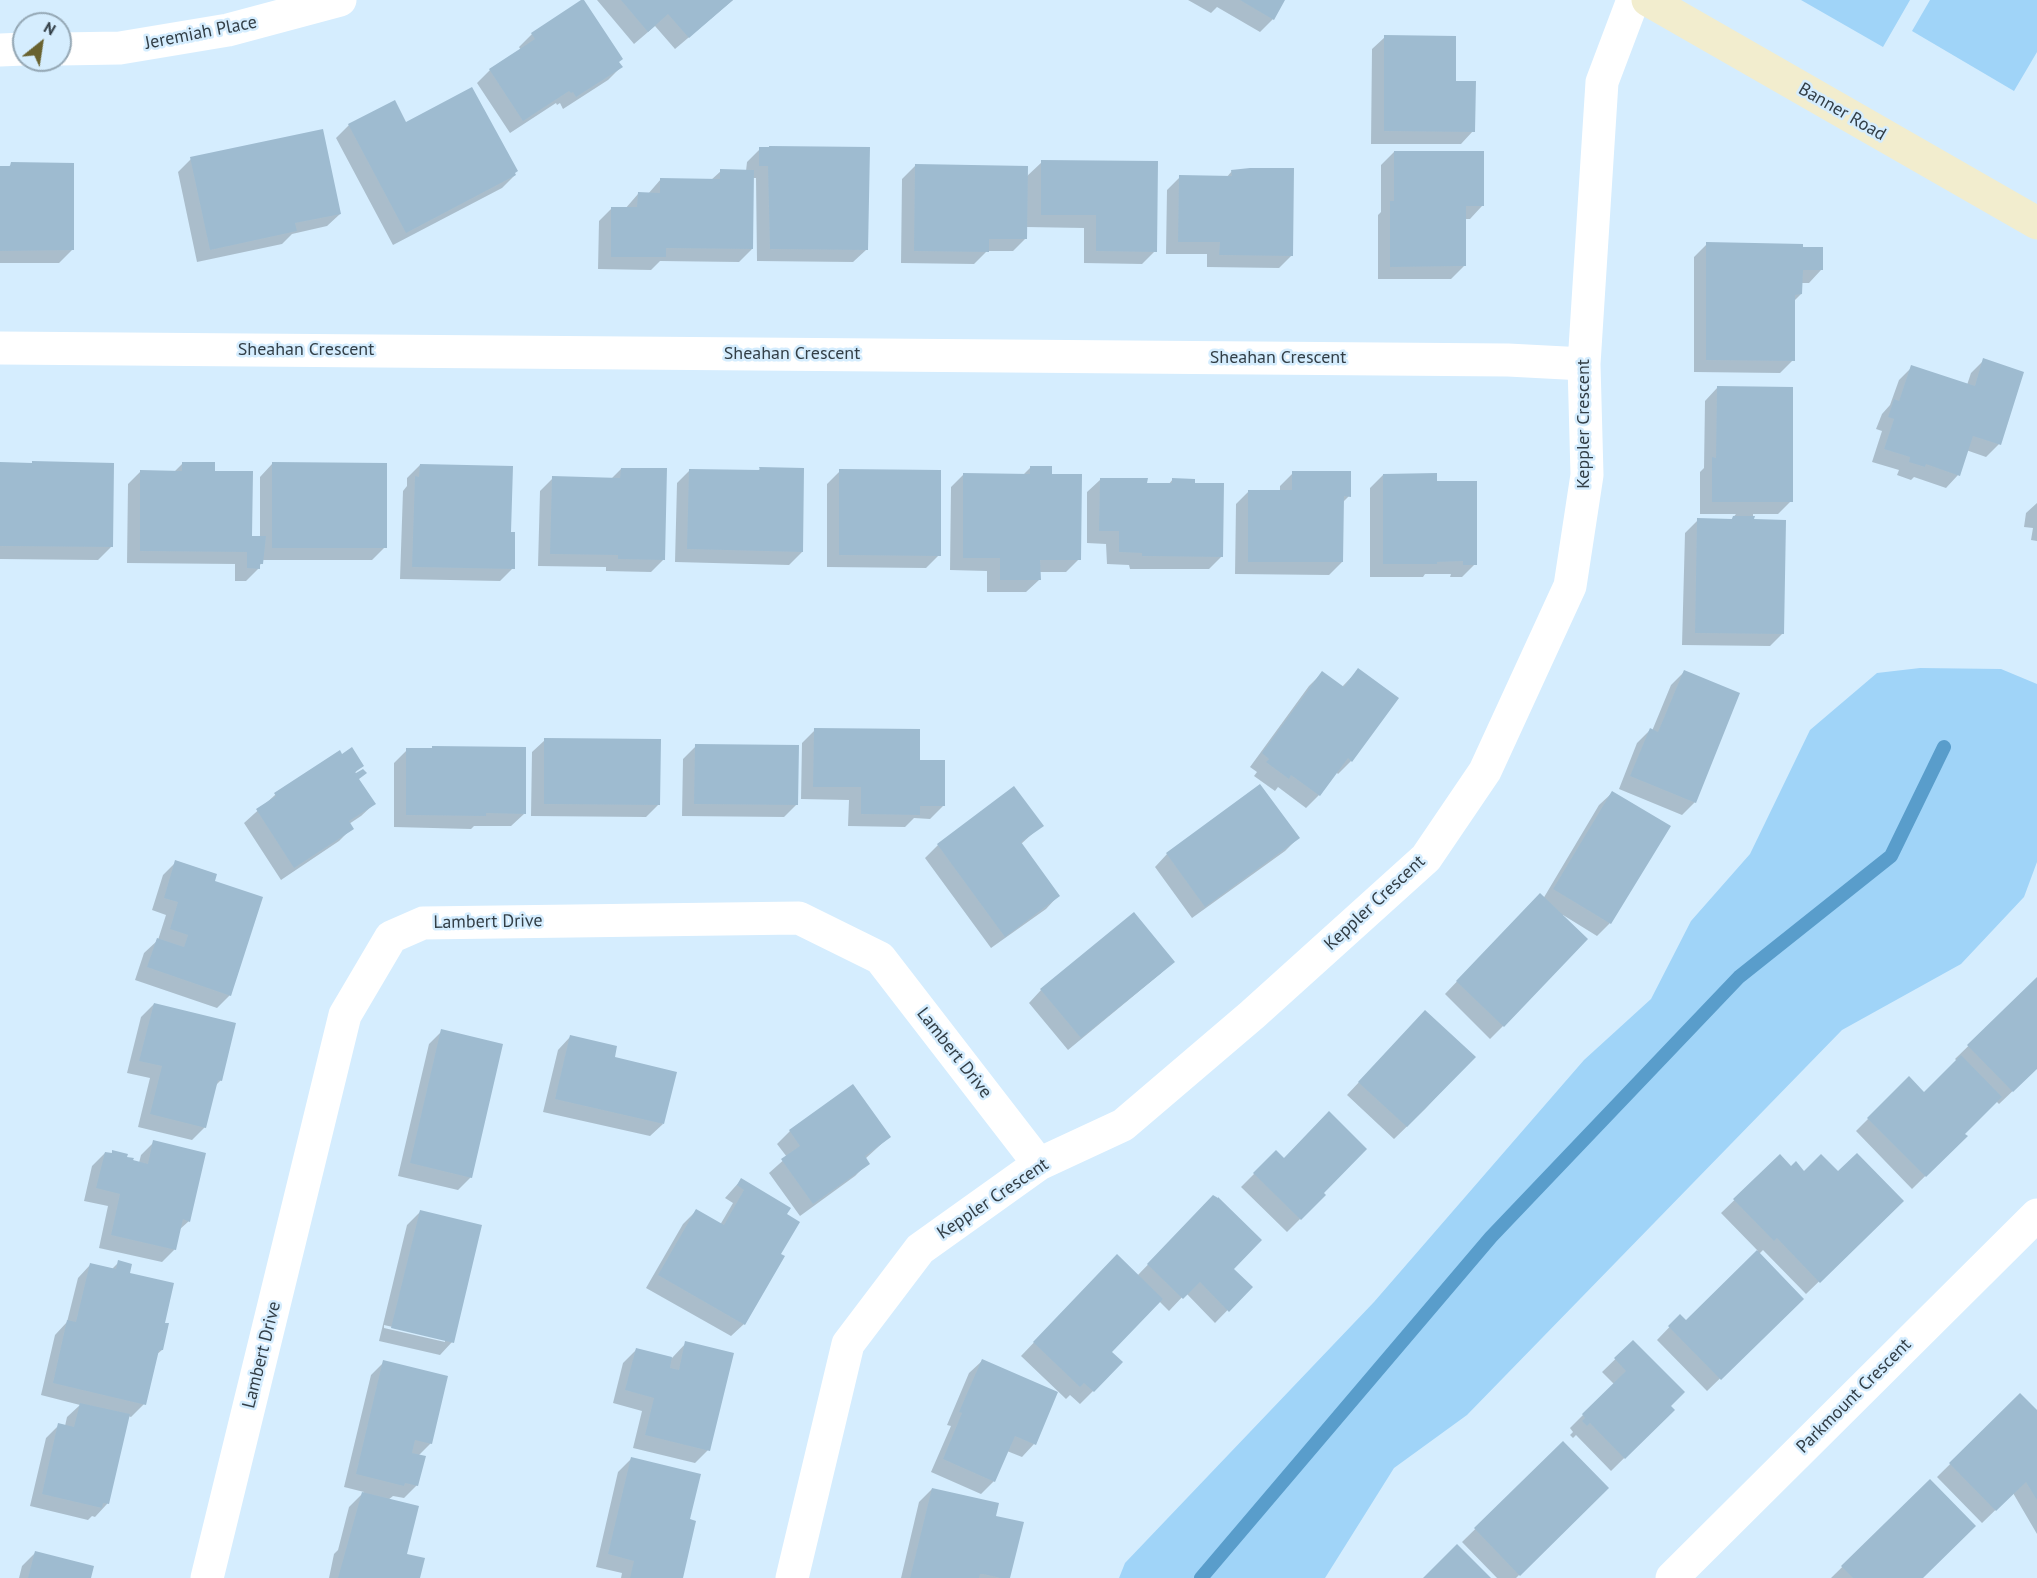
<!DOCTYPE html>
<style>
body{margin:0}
#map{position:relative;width:2037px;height:1578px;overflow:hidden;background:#d5edfe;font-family:"PT Sans",sans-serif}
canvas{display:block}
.north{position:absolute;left:12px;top:12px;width:60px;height:60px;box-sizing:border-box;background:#d5edfe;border:2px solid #94a7b4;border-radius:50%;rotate:30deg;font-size:16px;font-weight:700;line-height:24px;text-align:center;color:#323e46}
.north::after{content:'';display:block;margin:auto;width:21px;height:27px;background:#69622f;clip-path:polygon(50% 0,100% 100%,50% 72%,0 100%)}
</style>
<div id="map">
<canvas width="2037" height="1578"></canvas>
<div class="north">N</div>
</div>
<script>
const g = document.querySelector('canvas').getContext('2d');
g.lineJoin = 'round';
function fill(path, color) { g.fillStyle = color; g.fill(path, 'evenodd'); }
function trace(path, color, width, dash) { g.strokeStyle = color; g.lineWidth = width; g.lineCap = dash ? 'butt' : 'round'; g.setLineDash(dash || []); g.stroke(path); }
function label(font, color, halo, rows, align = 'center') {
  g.font = font + ' "PT Sans",sans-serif'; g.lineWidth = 5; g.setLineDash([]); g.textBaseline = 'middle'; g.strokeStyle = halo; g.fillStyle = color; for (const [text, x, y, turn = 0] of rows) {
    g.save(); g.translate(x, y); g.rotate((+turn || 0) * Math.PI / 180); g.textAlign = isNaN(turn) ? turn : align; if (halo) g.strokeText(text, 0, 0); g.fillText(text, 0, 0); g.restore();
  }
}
fill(new Path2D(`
 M1801,0h109l-27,47z
 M1930,0h107v52l-23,39 -102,-60z
 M1920,668l81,1 36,15v178l-13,35 -63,67 -119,66 -375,385 -73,53 -69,110h-206l6,-15 249,-261 210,-242 67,-61 40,-78 59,-67 60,-124 67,-57z`), '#a0d4f8');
fill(new Path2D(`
 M597,0h136l-58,49 -20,-23 -21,18z
 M1188,0h95l-10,19 -13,13 -43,-25 -6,6z
 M583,1l38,66 -13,13 -45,29 -3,-6 -3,2 -1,-2 -46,30 -33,-50 13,-13 31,-20 -2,-3 13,-13z
 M1385,37l69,45 19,49 -12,13h-90l1,-95z
 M405,124l110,51 -13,13 -109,57 -57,-107 13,-13z
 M760,149l106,101 -13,12 -96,-1 -1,-83h-4v71l-13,13 -79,-1 -9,9 -53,-1 1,-48 13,-13 13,1 13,-15h10l13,-15 50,1 10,-9h25l1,-9z
 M1394,152l88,54 -12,13h-6v47l-13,13h-73v-64l3,-3v-47z
 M191,159l149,55 -13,12 -35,8 -10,10 -85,18 -19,-90z
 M1042,162l113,89 -13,13 -58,-1v-35l-58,-1v11l-13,13h-26l-13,13 -73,-1 1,-84 13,-13 111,11z
 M12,164l60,86 -13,13h-59v-95h7z
 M1232,171l60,84 -13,13 -72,-1v-13h-41l1,-64 13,-13 46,1z
 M1707,244l94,5 20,21 -12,13h-8v11l-7,7 -1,59 -13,13 -86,-1v-115z
 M1984,360l15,84 -13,13 -20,-7 -8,25 -12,13 -32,-11 -3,3 -14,-5 2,-5 -27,-8 10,-31 -6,-2 6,-15 8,-9 9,-25 13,-13 55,18 4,-12z
 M1717,388l74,113 -13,13h-25v7l30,112 -13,13 -88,-1 3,-112 13,-13 32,1 6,-7h-36v-42l4,-4 1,-67z
 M183,463l31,9 37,66h9v-61l12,-13 113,83 -13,13h-110l-3,8 -13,13h-11v-17l-108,-1 1,-79 13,-13 33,1z
 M0,464l111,83 -13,13 -98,-1z
 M420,465l90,68 3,35 -13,13 -100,-2 3,-88 4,-5v-8z
 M1031,467l19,8 29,84 -13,13h-27v8l-13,12h-39v-21l-37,-1 1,-83 13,-13 59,1z
 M621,469l43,90 -13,13 -45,-1v-4l-68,-1 2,-75 13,-13 58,1z
 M760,469l42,83 -13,13 -114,-3 2,-79 13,-13 67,1z
 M840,471l99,84 -13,13 -99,-1v-83z
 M1293,473l56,23 -7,7v59l-13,13 -94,-1 1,-70 13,-13h31v-5z
 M1383,475l53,8 39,81 -13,13h-12l1,-3h-26l-2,3h-53v-89z
 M1173,479l49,77 -13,13h-79l-1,-4 -22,-1 -1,-20 -19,-1v-51l13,-12 46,5h22z
 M2037,503v38l-6,-1 2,-12 -9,-1 2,-14z
 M1358,670l-7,91 -13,13 -2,-2 -17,23 -13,13 -28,-21 -3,4 -21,-15 3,-4 -7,-5 59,-81 13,-13 20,14z
 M1684,672l11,130 -13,13 -63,-26 18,-46 13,-13 2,1 19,-46z
 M815,730l104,31 24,45 -13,13 -16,-1 -9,9 -57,-1 1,-26 -48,-1 1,-56z
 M545,740l114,64 -13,13 -115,-1 1,-64z
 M696,746l101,58 -13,13 -102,-1 1,-57z
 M407,750l117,64 -13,12h-37l-3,3 -77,-2v-64z
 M339,752l2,4 21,9 -11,12 7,3 16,24 -13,12 -12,8 3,4 -13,13 -58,39 -37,-57 31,-28z
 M1014,788l28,37 -21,19 37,52 -12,13 -55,39 -66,-90 13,-13z
 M1612,793l-2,130 -13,13 -34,-21 -60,111 -13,13 -45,-45 82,-86 16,-9 56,-94z
 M1298,838l-13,13 -93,67 -37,-51 12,-13z
 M176,862l37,20 17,113 -13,13 -82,-28 9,-27 14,-13 8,-25 -14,-5 11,-35z
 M1173,961l-13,13 -92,76 -39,-47 12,-13z
 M2037,979v89l-38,36 -3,-3 -33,33 3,2 -54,53 -56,-58 53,-53 15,16 33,-33 -2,-2z
 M154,1004l67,76 -6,6 -10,41 -13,13 -54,-13 12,-49 -23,-5 14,-56z
 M1412,1025l61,32 -48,52 -31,30 -47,-44z
 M442,1031l29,146 -13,13 -60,-14 31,-132z
 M570,1037l43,21 50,66 -13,12 -107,-24 15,-62z
 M853,1086l36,51 -24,22 3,4 -13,13 -55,40 -31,-43 18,-16 -10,-13 13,-13z
 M154,1142l35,79 -10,9 -4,19 -13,13 -63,-14 9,-42 -24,-5 8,-35 13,-13 5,1 3,-2 26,11 2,-8z
 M1276,1152l48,43 -37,37 -46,-45z
 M1780,1156l11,12 13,5 98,28 -96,93 -43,-44 -4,4 43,45 -95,92 -50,-51 23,-24 6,6 72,-71 -37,-38z
 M741,1180l44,35 -41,109 -13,12 -85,-48 37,-64 13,-13 24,14 13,-22 -8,-5z
 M1213,1197l19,72 18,18 -35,36 -29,-30 -17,18 -10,-10 -49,51 11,11 -41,41 -10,-9 -4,4 -45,-43 83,-87 33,7z
 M420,1212l32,130 -12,13 -61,-14 28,-116zM384,1325l61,14v3l-61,-14z
 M119,1262l44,62 -1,26 -6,5 -12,49 -13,13 -3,-1 -21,88 -12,13 -3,-1 -4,4 -58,-14 16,-68 13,-13 6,1 2,-9 13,-12 -39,-10 14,-60 12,-13 11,-44 12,-13 21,5z
 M1633,1342l40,68 -62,61 -35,-36 -3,3 -3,-3 3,-3 -3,-4 44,-44 -12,-12z
 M686,1343l22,107 -13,13 -62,-15 9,-37 -29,-8 10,-40 13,-13 36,8z
 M982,1361l52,83 -12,13 -15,-6 -13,30 -13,13 -50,-22 20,-46 -4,-1 22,-52z
 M384,1362l47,81 -13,13 -1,29 -13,13 -11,-2 -5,4 17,55 13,23h-89l5,-24 4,-4 11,-43 15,-15 -20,-5 27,-112z
 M2020,1395l17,17v122l-24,-41 -31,30 -45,-46z
 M1563,1443l44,45 -91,90h-19l-35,-36z
 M631,1459l58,62 -8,57h-60l1,-5 -26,-6 22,-95z
 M1930,1481l-9,97h-90z
 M932,1489l63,28 14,61h-108l18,-76z
 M35,1553l54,25h-70l3,-12z`), '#0003');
trace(new Path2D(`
 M1201,1578l290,-341 248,-260 152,-121 53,-109`), '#599dcb', 14);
fill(new Path2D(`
 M581,0h3l39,59 -4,3 4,5 -47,30 -3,-5 -2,1 -2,-2 -46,30 -34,-52 46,-30 -4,-6z
 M621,0h112l-44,38 -21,-24 -20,18z
 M1240,0h45l-11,20z
 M1384,35l72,1v45h20l-1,51 -91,-1z
 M472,87l46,84 -3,2 1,2 -110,58 -58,-109 47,-24 11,22z
 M323,129l18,85 -46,9 2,8 -87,19 -20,-93z
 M769,146l101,1 -2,103 -98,-1 -2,-83h-9v-19h10z
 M1394,151h90v55h-18v60l-76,1v-66h4z
 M1041,160l117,1 -1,91 -61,-1v-36h-55z
 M11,162l63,1v87l-74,1v-85h10z
 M915,164l113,2 -1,73h-38v13l-75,-1z
 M1250,168h44l-1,88 -74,-1 1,-13h-42l1,-67 53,1 -1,-6z
 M720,169l34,1 -1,79 -87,-1v9h-55v-50h26l1,-15 22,1v-15l60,1z
 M1706,242l97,2v3h20v23h-20l-1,24 -7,1v66l-89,-1z
 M1983,358l41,14 -23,73 -28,-9 -13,40 -34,-12 -1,3 -16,-5 1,-5 -26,-8 10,-30 -6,-2 6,-18 5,2 12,-36 64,21z
 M1717,386l76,1v115h-81v-45l4,1z
 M32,461l82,2 -1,84 -113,-1v-84l32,1z
 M182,462h33v9h38l-1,65h14l-3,28h-3v5l-13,-1v-16l-107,-1v-81l42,1z
 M272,462l115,1v85h-115z
 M420,464l93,2 -2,66h4v37l-103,-2 3,-91 4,1z
 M1030,466h22v8h30l-1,86h-41l1,20h-41v-22h-37v-85l67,1z
 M759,467l45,1 -1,84 -116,-3 2,-80 71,1z
 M621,468h46l-2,92 -47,-1v-4l-68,-1 2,-78 68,2z
 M839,469l102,1v86l-102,-1z
 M1292,471h59v26l-7,-1 -1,66h-95v-72h44z
 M1437,473v8h40v84h-14v-4l-26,1v2h-54v-90z
 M1100,478h48l-1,5h25v-5l23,1v4h29l-1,74 -81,-1v-3l-23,-1v-21h-20z
 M1733,516h22l-1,3 32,1 -2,114 -89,-1 2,-115 35,1z
 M1358,668l41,30 -47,64 -4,-4 -28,38 -29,-21 -2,4 -23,-17 3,-3 -7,-6 60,-82 22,16z
 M1684,670l56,23 -44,110 -66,-27 20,-48 8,4z
 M814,728l106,1v31h25v46h-25v9l-59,-1v-27h-48z
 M544,738l117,1 -1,66 -116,-1z
 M695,744l104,1 -1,60 -104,-1z
 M432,746l94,1v67l-40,-1v3l-80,-1v-67h26z
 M352,747l12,19 -9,6 1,1 7,-4 4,4 -8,6 17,25 -27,17 5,8 -60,39 -38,-59 20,-13 -2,-3 66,-43 2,4z
 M1260,784l40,54 -95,69 -39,-54z
 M1014,786l30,40 -23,16 39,54 -55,41 -68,-93z
 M1612,791l59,35 -60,98 -58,-35z
 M175,860l42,14 -2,7 48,16 -32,99 -84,-29 10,-29 27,9 4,-12 -18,-6 8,-27 -14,-4z
 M1540,893l48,46 -84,88 -48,-46z
 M1134,912l41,50 -94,76 -41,-49z
 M2037,977v92l-24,23 -46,-47z
 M154,1003l82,20 -14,58 -4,-1 -12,48 -56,-14 12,-48 -23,-5z
 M1425,1010l51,47 -69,70 -49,-45z
 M441,1029l62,15 -31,134 -62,-15z
 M570,1035l47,11 -2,11 62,15 -13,52 -109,-25z
 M1961,1055l41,42 -37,37 3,2 -42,41 -59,-59 42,-42 15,16z
 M853,1084l38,53 -26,19 5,8 -57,40 -32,-45 19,-13 -11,-16z
 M1329,1111l38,38 -43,44 2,2 -25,25 -48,-47 23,-23 8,8z
 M153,1140l53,13 -16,69 -7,-3 -7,31 -65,-15 9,-41 -24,-6 9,-36 7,1v-3l16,4 -1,3 7,1 -1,2 15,4z
 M1857,1153l47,48 -84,82 -43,-45 -3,3 -41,-42 47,-45 11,12 5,-5 8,10 17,-17 17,17z
 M741,1178l50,30 -4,6 13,8 -19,32 4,2 -40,69 -87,-50 38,-66 28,16 20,-35 -7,-5z
 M1213,1195l5,3v-1l44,43 -28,29 19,18 -24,25 -29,-30 -17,17 -36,-35z
 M420,1210l62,15 -28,118 -63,-15z
 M1757,1250l47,49 -83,81 -53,-54 12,-12 6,6z
 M1117,1254l46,45 -51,53 11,10 -29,30 -10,-9 -4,4 -47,-45z
 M118,1260l14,4 -2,9 44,10 -9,40h4l-6,27h-4l-13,55 -93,-22 14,-63 9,2 14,-59 26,6z
 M1633,1340l52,52 -14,14 4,4 -50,49 -35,-36 -3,3 -5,-5 3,-3 -3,-4 44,-43 -12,-13z
 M685,1341l49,12 -24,98 -65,-16 9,-37 -29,-8 11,-42 36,9 -2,11 9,2z
 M982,1359l76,33 -22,53 -21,-9 -20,46 -52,-23 19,-46 -3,-1z
 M383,1360l65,16 -16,68 -17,-4 -3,13 14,3 -8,30 -13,-3 -1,3 -48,-12z
 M2020,1393l17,17v90l-11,-18 -30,29 -47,-48z
 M80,1403l50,11 -21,90 -6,-1 -1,5 -60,-14 16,-71 16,4z
 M1563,1441l46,47 -89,88 -46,-48z
 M631,1457l70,17 -11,45 6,2 -13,57h-53l4,-17 -26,-7z
 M1930,1479l46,47 -53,52h-70l-12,-12z
 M932,1488l67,15 -3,13 28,6 -14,56h-9l-18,-4h-3l-1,4h-69z
 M362,1492l57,14 -12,48 18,4 -5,20h-82z
 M1457,1544l34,34h-68z
 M35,1551l59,15 -3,12h-63z`), '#9ebbd0');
trace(new Path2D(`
 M60,49l60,-1 108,-18 112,-30
 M0,50l24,-1
 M0,348l1508,12 76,4
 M207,1578l138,-563 46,-78 32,-14 376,-5 81,40 159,206
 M792,1578l56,-234 72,-95 119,-85 84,-39 129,-110 174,-157 59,-87 85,-185 17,-111 -3,-111 18,-282 31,-82
 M1672,1578l365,-363`), '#fff', 33);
trace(new Path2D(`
 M1648,0l389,223`), '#f2edce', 33);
label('18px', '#323e46', '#d5edfe', [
 ["Jeremiah Place",201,33,-11],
 ["Banner Road",1842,112,30],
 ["Sheahan Crescent",306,350],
 ["Sheahan Crescent",792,354],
 ["Sheahan Crescent",1278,358],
 ["Keppler Crescent",1584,424,-90],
 ["Keppler Crescent",1375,903,-43],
 ["Lambert Drive",488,922,-1],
 ["Lambert Drive",954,1053,52],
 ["Keppler Crescent",993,1199,-34],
 ["Lambert Drive",262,1355,-76],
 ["Parkmount Crescent",1854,1396,-45]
]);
</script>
